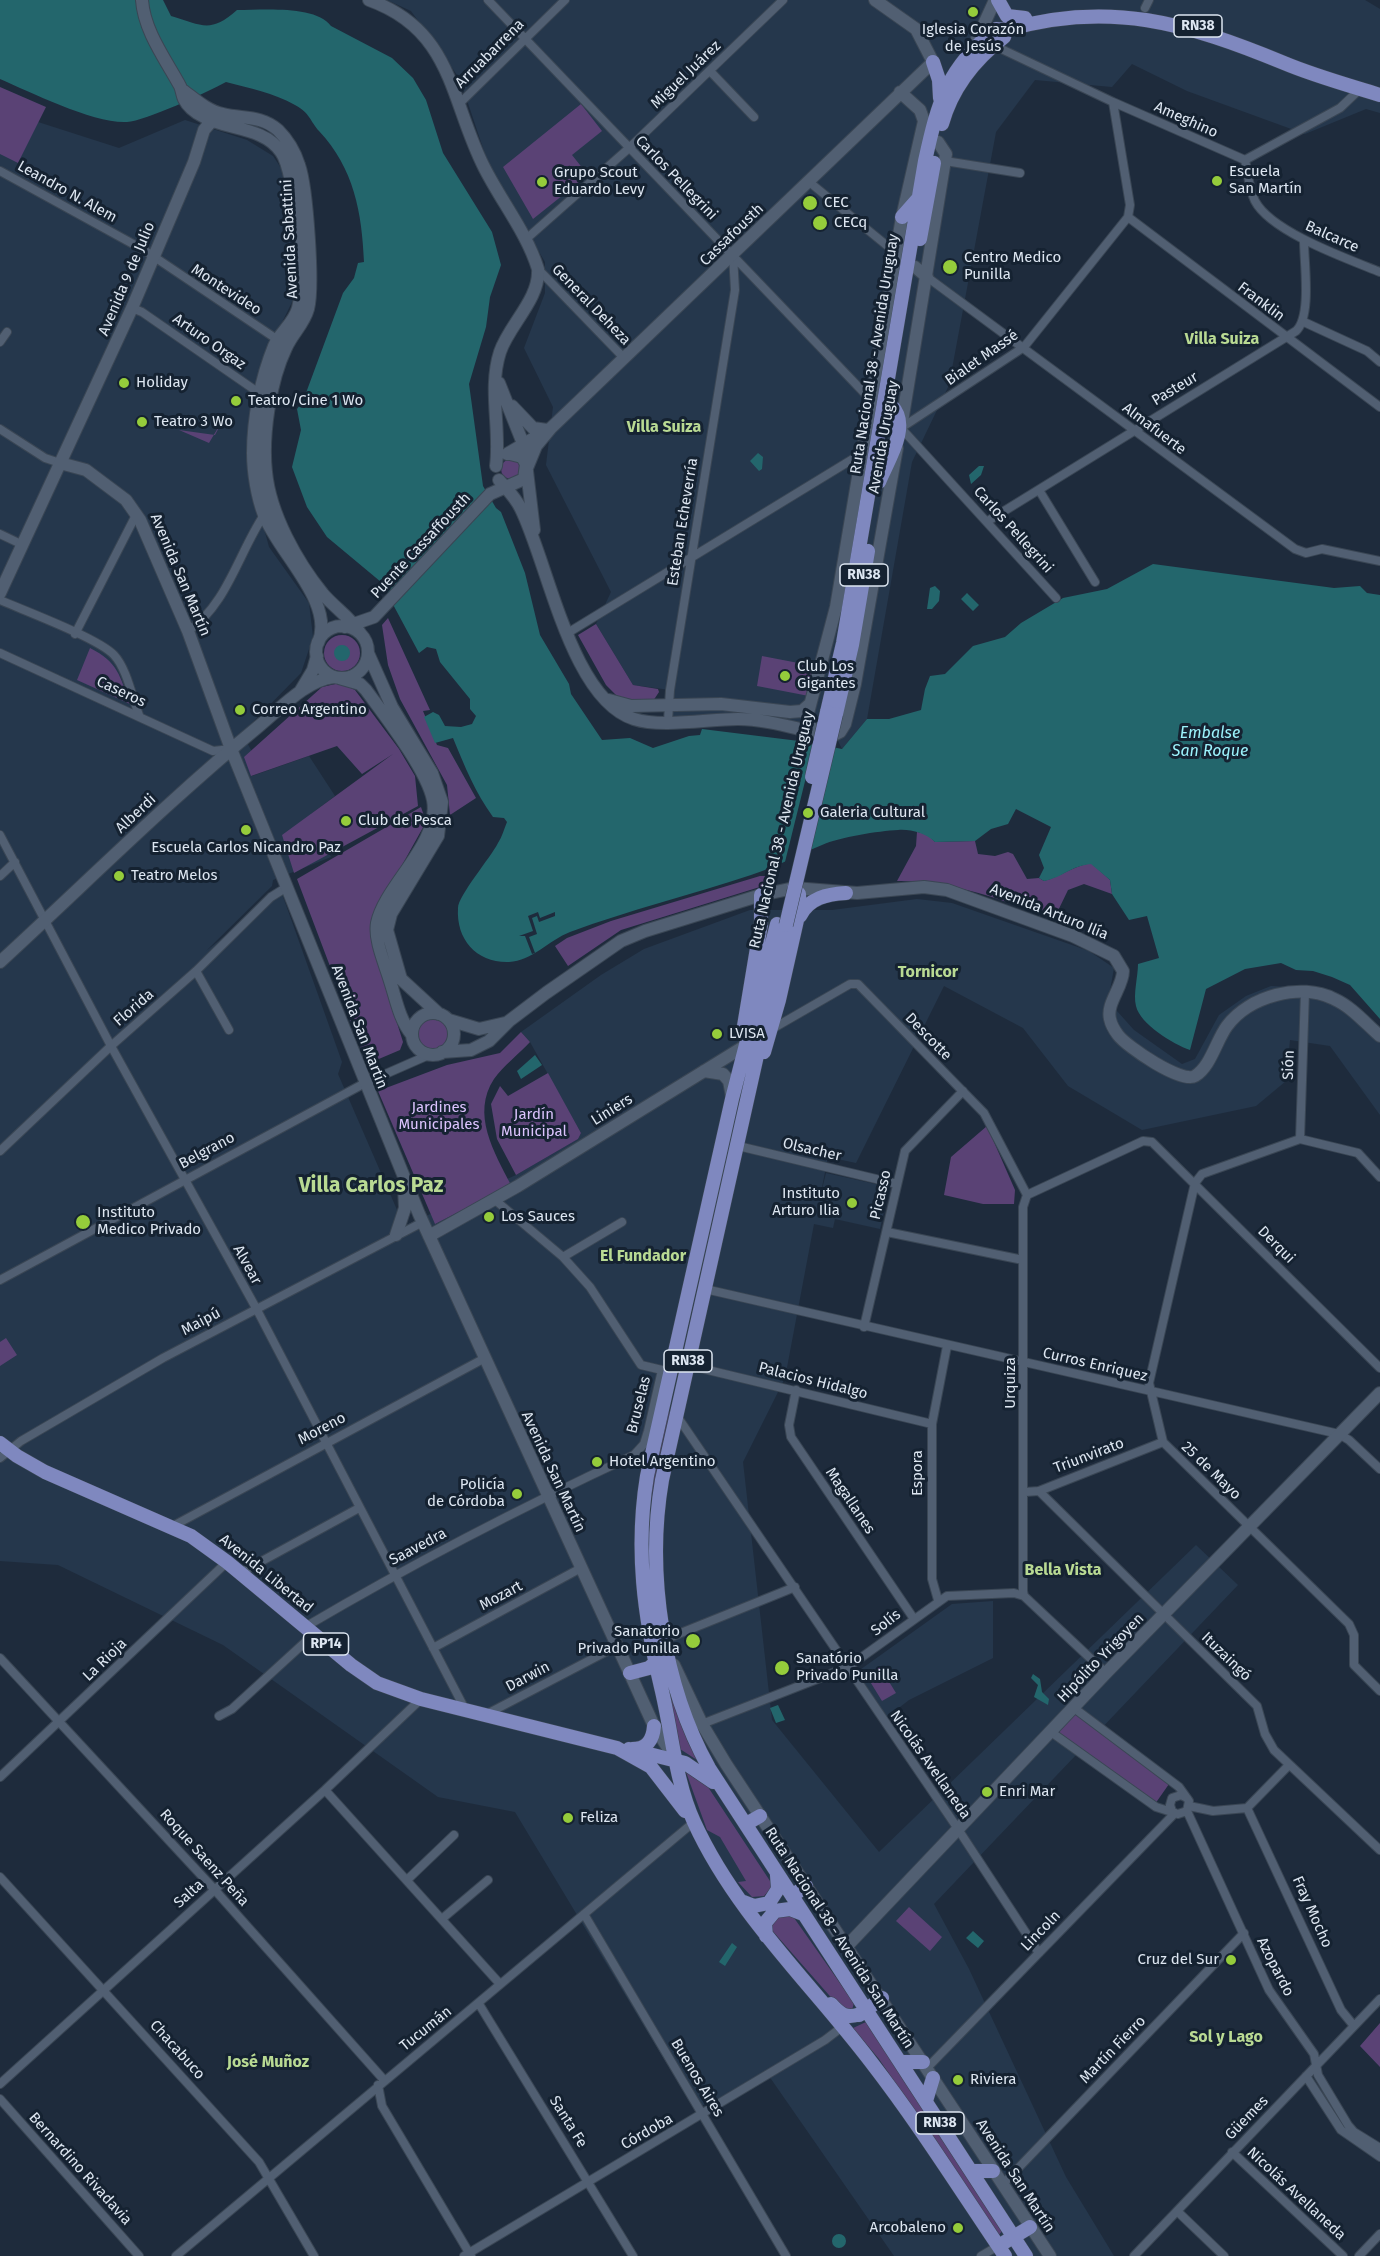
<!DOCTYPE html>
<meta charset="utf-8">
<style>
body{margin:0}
canvas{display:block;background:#1e2b3c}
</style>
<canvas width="1380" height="2256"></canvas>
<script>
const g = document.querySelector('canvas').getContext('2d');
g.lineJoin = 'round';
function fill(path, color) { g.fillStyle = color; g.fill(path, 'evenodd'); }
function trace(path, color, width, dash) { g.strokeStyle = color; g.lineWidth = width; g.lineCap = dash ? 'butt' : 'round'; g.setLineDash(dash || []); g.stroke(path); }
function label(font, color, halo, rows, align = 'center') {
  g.font = font + ' "Fira Sans",sans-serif'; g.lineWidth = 6; g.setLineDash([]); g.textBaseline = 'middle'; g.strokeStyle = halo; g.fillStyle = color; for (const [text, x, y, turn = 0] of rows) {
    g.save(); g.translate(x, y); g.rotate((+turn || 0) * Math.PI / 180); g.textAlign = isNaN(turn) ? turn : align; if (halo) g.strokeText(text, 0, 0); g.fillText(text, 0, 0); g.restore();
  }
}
fill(new Path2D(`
 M387,0h978l15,9v104l-14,-4 -61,25 -118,-43 -55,-27 -20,23 -77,-7 -39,52 -47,253 -37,77 -45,257 -25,30 -7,-14 -81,-15 -86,1 2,-31 -37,-5 -37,-61 15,-32 -65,-127 7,-58 -29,-59 21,-55v-31l-56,-96 -29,-87 -49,-68z
 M185,120l62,20 26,16 10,15 10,98v31l-27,55 -12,137 15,55 40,56 4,34 -12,36 -59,60 9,17 1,26 57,-20 26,40 -24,18 20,43 -58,23 -1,6 -66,65 75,-60 61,171 -4,12 66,152 112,-51 62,-36 3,-6 -51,-91 -9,-10 80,-57 43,-26 106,-39h82l85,-11 35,4 137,48 25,17 -6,33 26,29 48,34 13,-5 24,-44 27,-19 25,-10 37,2 72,44v83l-50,-69 -40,-6 -4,41 -30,25 -114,24 -74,-44 -45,-58 -79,-42 -88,177 -28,-6 -9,45 7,-29 63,14 -9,42 -45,-10 -2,9 -19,-4 -29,154 -42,84 29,258 107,132 317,-307 42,40 -304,319 35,65 97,208 48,79h-220l-125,-180 -75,33 -179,-297 -77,-15 -215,-152 -165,-80 -58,-4v-1413l21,8 17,-34 81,26z
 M993,1601v57l-84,42 -22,17 -30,-45 95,-68z`), '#25374c');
fill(new Path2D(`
 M0,87l46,20 -28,56 -18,-9z
 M581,104l21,27 -30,24 16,20 -55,44 -30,-52z
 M225,416l-16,27 -30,-13 36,5z
 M501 469a10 10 0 1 1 20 0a10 10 0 1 1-20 0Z
 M388,618l42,92 -7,1 14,34 11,3 28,50 -26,17 -3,-30 -47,-86 -12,-34 -6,-40z
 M596,624l37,61 25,4 1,3 -6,9 -34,-3 -13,-13 -28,-50z
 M324 653a18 18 0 1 1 36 0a18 18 0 1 1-36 0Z
 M90,648c28,14 30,28 40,56l-53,-24z
 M762,656l52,10 -5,30 -52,-10z
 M340,683l15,7 44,59 16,27 3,30 -124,67 -12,-38 111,-81 -31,20 -25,-28 -86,30 -7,-19 78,-70z
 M421,807l5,15 -55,99v19l32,102 -3,8 -33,14 -70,-185z
 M917,832l10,2 8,8 40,-1 3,13 17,2 13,-4 5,2 14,25 12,-1 5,3c18,-5 29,-15 47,-18l19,17 2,14 -28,-10 -16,6 -14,29c-52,-19 -102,-39 -157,-38l19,-35z
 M760,876h16v6l-155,48 -53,36 -13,-20 12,-8 44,-17z
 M418 1034a15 15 0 1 1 30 0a15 15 0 1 1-30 0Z
 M521,1032l9,10c-11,12 -27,24 -36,37 -23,35 0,73 17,106l-76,39 -57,-133 69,-26 53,-12z
 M548,1073l33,60 -3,6 -62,36 -19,-36 -6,-35 9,-18 8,10z
 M987,1126l28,64 -1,14h-31l-39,-9 7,-38z
 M6,1338l11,17 -17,11v-24z
 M667,1409l3,3c-9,38 -19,77 -22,117 -5,61 12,127 30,185 4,16 14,31 19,46l-17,-11c-11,-64 -34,-125 -36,-190 -1,-31 3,-62 9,-92 4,-18 6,-41 14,-58z
 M880,1667l16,26 -14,8 -16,-26z
 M1074,1708l95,76 -14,20 -104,-72z
 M686,1772l22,15 62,94 1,7 -7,8 -12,1 -14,-15 8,-1 -26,-44 -13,-7z
 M909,1907l33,30 -12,14 -34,-30z
 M792,1915l62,88 -2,7 -9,1 -73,-83 4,-12z
 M866,2022l136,209 -3,4 -120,-176 -26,-31z
 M1380,2023v44l-20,-21z`), '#5a4275');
fill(new Path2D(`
 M0,0h163l8,16c31,9 39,18 66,-6 26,0 79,-5 94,16l61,32 21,20 13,22 17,53 49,79 9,33 -11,32 -4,30 -17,57 14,102 13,22 5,4 24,61 15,62 29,49 2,10 31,46 28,-2 23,10 36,-12 11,-1 2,-6 105,13 35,7 25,-30h22l32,-9 4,-21 5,-13 15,-2 28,-28 32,-9 16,-14 42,-25 44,-9 46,-25 181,24 26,-2 7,7 13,2v424l-30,-34 -18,-8 -19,-6 -17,-1 -15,-7 -36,6 -39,20 -16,61c-17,-6 -50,-26 -54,-44 -3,-12 2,-29 2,-42l21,-6 -12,-42 -18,4 -17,-26 -2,-14 -19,-16c-21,2 -27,13 -47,17l-5,-3 5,-10 -5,-13 12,-28 -35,-18 -8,15 -17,5 -16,12 -40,1c-10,-9 -24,-13 -37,-12 -20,1 -58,7 -76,15 -24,10 -46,22 -71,30 -60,20 -122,35 -181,57 -21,8 -38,29 -61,30 -32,1 -53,-22 -51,-54 0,-12 33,-51 40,-65 4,-6 6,-14 9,-21l-3,-4 -11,-1c-18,-25 -28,-50 -40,-79l-18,5 -11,-26 9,-5 6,3 6,11 16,1 11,-3 4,-8 -6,-7v-10l-30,-37 -4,-13 -9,-2 -8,6 -38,-71 -54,-45 -20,-30 -15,-40 9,-37 -4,-21 6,-8 40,-108 11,-15 4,-15 6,-1c-2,-49 -10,-94 -45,-131 -9,-10 -9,-18 -24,-26 -21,-12 -46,-17 -69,-23 -18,10 -81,39 -99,40 -32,2 -97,-30 -127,-43z
 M758,453l5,4 -1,12 -3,2 -9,-10z
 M979,466h5l-3,9 -10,9 -2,-9z
 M935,586l5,5 -1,10 -7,8h-5l3,-21z
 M967,593l12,12 -6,6 -12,-12z
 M334 653a8 8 0 1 1 16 0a8 8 0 1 1-16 0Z
 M535,1055l7,10 -21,14 -4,-8z
 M1033,1674l7,5 2,13 7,7 -1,6 -14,-8 4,-12 -7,-7z
 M778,1705l7,15 -9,3 -6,-15z
 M973,1931l11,10 -6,7 -12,-10z
 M732,1943l5,4 -12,19 -6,-4z
 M832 2241a7 7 0 1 1 14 0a7 7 0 1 1-14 0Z`), '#23666c');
fill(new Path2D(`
 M815,741l-6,113 -25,12z
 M538,912l2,6 15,-6v4l-16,6 -2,-6 -5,2 5,16 -8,3 6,16 -3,1 -7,-18h-6l14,-5 -5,-15z`), '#1e2b3c');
const street = new Path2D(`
 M488,0l383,400
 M1145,8l4,-8
 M993,45l120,57 132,58 95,-52 20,-19
 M710,71l44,46
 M461,102l104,-102
 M1245,160c3,13 4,29 10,41 16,31 93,58 125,71
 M945,161l75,12
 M0,171l144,79 137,92
 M808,181l88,72
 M1128,217l252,190
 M525,240l103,-91 155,-149
 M538,269l87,90
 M927,277l368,272 11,4 16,-4 58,12
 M132,308l10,4 120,83
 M1304,322l63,29 13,11
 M0,342l7,-10
 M0,429l45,29 15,5
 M1039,490l56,92
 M988,521l308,-190c16,-15 8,-68 8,-90
 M0,534l23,11
 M1056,598l-155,-170 123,-81 104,-130 2,-12 -17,-103
 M0,600c25,11 98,38 114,55 13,14 18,42 25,60
 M188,631c39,-26 51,-79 76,-116h3
 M75,634l62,-121
 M566,634l295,-180
 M0,653l213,98 18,-2
 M668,721l2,-31 65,-400 -2,-35
 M0,835l111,211 145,262 210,403
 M0,876l15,-14
 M196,971l33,59
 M772,1029l78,-45h8l126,129 43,82
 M1300,1139l5,-147
 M734,1145l163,39
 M0,1151l111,-105 85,-75 75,-74 16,-10
 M1380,1177l-22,-24 -58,-14 -98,35 -7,9 -46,200 14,59 186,182 5,11v30l26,26
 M887,1232l136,28
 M563,1257l59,-35
 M0,1280l365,-197 66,-29
 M705,1289l634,145 10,6 31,29
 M864,1327l41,-176 58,-60
 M687,1365l245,59
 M796,1390l-7,35 2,12 123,182
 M677,1416l277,407 85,130
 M0,1458l21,-17 142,-83 260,-136
 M1039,1491l218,215 8,28 9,16 106,100
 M1025,1492l14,-1 124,-49
 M173,1526l312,-168
 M240,1573l119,-65
 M938,1600l-6,-21v-155l15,-78
 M305,1627c107,-63 217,-120 329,-172l10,-11 4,-13 14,-61 -21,-5 -51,-78 -27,-30 -68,-57
 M666,1639l129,-52
 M433,1648l148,-80
 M0,1658l214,231 170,191
 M1106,1673l-82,-77 -1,-5v-384l4,-12 116,-54 9,1 228,226
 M485,1715l132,-69
 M219,1716l13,-7 82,-75
 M702,1724l146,-57 99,-71 67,-3 10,3
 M1051,1732l105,75 22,7 9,-3 2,-10 -10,-14 -105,-79
 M0,1777l227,-215
 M325,1790l175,194
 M1189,1806l24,5 34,-3 42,-43
 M1247,1808l94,202 13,16
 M1172,1811l-2,-6 2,-7 9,-3 6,3
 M1187,1811l82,179 45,64 4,21 30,50 6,7 26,16
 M0,1877l259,285 55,94
 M407,1880l47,-45
 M584,1914l202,342
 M443,1918l45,-38
 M479,2004l154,252
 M927,2068l248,-255
 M1306,2076l35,54 39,27
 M0,2084l325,-294 96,-91
 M378,2085l4,21 89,150
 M0,2099l139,157
 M1232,2152l111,104
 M1002,2185l242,-252
 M1177,2211l47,45
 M176,2256l518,-434
 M464,2256l361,-216 17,-13
 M981,2256l17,-10
 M1134,2256l246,-257
 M1359,2256l21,-22`);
const secondary = new Path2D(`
 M142,0c2,31 24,60 38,86 2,4 2,9 4,13 4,8 12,14 20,18 24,13 60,10 77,35 15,20 24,132 17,156 -4,15 -18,24 -24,38 -13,32 -21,72 -21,107 0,19 4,44 11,62 14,37 72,88 54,128
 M369,0c84,30 81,100 115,167 17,34 43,66 54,102 2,30 -29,56 -38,83 -12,37 1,77 -4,114
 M973,48l22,-48
 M184,91c12,9 24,20 39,23 20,5 38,1 55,16 10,10 17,22 21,35 8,23 15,121 9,144 -4,15 -16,25 -22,39 -16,33 -24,88 -20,124 4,42 31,90 57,122 12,14 27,23 37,39
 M915,267l12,10
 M499,383l27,68
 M512,406l21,22 14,2
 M901,428l45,-274 -8,-12
 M507,454l34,-20
 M60,463l26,7 40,30 14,20 48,111 43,118 188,465 235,512 21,33
 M527,468l9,-22 15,-18 382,-366 -17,-33 -41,-29
 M527,471l7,59
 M499,480c8,9 17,18 22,29 27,54 50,190 113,210 27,9 75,0 104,0 31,0 64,12 94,17l8,-4 5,-8 10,-40 42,-236
 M0,593l132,-285 62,-146 10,-32 11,-13
 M316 652a26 26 0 1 1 52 0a26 26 0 1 1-52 0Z
 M345,627l29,-10 116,-123 34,-15 2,-15 -4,-7 -12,-3
 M368,653l24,54 40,66 10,29 -4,34 -47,78 -4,16 14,49 38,35
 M339,678l21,6 6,6c19,26 61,80 67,110 8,43 -48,85 -56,123 -3,17 8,41 13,58 6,18 9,38 22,54
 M301,690l12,-20 4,-14
 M609,700l22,6 90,-2 69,8 12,-1 8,-7
 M819,733l-10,-7 -1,-13 28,-106 66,-390 22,-96 -4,-11 -20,-18
 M0,962c86,-79 169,-162 259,-236 21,-17 47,-46 75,-49
 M412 1034a21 21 0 1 1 42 0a21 21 0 1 1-42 0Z
 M449,1020l30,9 26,-6
 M442,1052l29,-2 18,-9 20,-20 37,-28 75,-52 24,-10 116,-36 33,-7 63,5 67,-6 23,3 126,46 41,20 9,15c0,16 -17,32 -13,48 1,5 5,12 8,16 9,12 64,49 77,41 16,-10 21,-35 32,-50 22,-30 74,-44 107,-27 18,8 32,25 46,37
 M704,1071l19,3 6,7 3,16
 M396,1235l9,-27 -1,-22
 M429,1236l89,-50 230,-142
 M674,1665l28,59 24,40 324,492
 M847,1946l259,-273 274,-280`);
const primary = new Path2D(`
 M998,0l9,16 18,2
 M933,62l6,18 1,18
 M942,124c10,-36 32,-64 62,-87l2,-7
 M902,217l15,-17
 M920,239l14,-76
 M879,482c9,-22 32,-56 13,-76
 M827,712l16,-69 82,-482c13,-59 22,-93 71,-132l10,1c103,-30 181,-7 278,33 31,13 64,22 96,32
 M836,714l16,-69 16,-94
 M800,916c9,-18 27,-22 46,-23
 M777,924l-45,175 -85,377c-12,73 -3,140 14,211 11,45 14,93 33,135 42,92 117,161 177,240 48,62 90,129 134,194
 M786,926l-124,554c-16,93 1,205 47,288l317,488
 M744,1026l17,-102v-29
 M764,1052l15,-52 21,-93 -1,-13 -5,-6
 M0,1443l17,13 28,16 146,64 36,26 124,103 26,18 44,16 196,49 34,19 34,44
 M630,1673l19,-5 6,-5
 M629,1749l56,14 28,19
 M632,1749c15,0 21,-9 22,-23
 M746,1824l14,-8
 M792,1896l14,-10
 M741,1901l13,5 15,-3 9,-14 -1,-14
 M766,1936l-1,-13 10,-12 15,-2 13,5
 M831,2004c9,10 15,15 29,10
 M859,2015l23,-17
 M900,2062h23
 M926,2101l7,-23
 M971,2171h22
 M1005,2242l25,-15`);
trace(street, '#3a4654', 10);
trace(secondary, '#3a4654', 14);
trace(primary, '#3a4654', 15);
trace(street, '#515f72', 8);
trace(secondary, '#515f72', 12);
trace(primary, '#7f88bf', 14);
const primaryBridge = new Path2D(`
 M812,777l15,-65
 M786,925l50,-211`);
trace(primaryBridge, '#3a4654', 15, []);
trace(primaryBridge, '#7f88bf', 14);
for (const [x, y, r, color] of [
 [973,12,6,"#95cc3b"],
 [1217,181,6,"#95cc3b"],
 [542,182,6,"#95cc3b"],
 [810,203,8,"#95cc3b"],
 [820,223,8,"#95cc3b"],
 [950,267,8,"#95cc3b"],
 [124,383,6,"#95cc3b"],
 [236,401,6,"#95cc3b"],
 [142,422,6,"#95cc3b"],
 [785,676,6,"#95cc3b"],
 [240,710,6,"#95cc3b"],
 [808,813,6,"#95cc3b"],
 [346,821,6,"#95cc3b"],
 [246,830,6,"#95cc3b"],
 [119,876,6,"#95cc3b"],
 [717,1034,6,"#95cc3b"],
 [852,1203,6,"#95cc3b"],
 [489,1217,6,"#95cc3b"],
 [83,1222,8,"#95cc3b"],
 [597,1462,6,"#95cc3b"],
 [517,1494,6,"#95cc3b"],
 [693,1641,8,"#95cc3b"],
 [782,1668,8,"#95cc3b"],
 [987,1792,6,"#95cc3b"],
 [568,1818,6,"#95cc3b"],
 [1231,1960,6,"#95cc3b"],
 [958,2080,6,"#95cc3b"],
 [958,2228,6,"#95cc3b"]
]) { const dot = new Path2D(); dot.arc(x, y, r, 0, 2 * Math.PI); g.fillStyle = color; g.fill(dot); trace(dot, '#152231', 2); }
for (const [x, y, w] of [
 [1198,26,48],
 [864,575,48],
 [688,1361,48],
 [326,1644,45],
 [940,2123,48]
]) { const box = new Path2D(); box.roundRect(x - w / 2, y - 11, w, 22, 4.5); g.fillStyle = '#152231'; g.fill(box); trace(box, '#dde6f1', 1.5); }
label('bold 14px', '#dde6f1', null, [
 ["RN38",1198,26],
 ["RN38",864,575],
 ["RN38",688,1361],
 ["RP14",326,1644],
 ["RN38",940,2123]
]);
label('15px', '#dde6f1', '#152231', [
 ["Iglesia Corazón",973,30,"center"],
 ["de Jesús",973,47,"center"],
 ["Escuela",1229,172],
 ["San Martín",1229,189],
 ["Grupo Scout",554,173],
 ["Eduardo Levy",554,190],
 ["CEC",824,203],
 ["CECq",834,223],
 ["Centro Medico",964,258],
 ["Punilla",964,275],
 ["Holiday",136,383],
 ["Teatro/Cine 1 Wo",248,401],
 ["Teatro 3 Wo",154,422],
 ["Club Los",797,667],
 ["Gigantes",797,684],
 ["Correo Argentino",252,710],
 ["Galeria Cultural",820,813],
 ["Club de Pesca",358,821],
 ["Escuela Carlos Nicandro Paz",246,848,"center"],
 ["Teatro Melos",131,876],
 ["LVISA",729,1034],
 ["Instituto",840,1194,"right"],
 ["Arturo Ilia",840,1211,"right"],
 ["Instituto",97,1213],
 ["Medico Privado",97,1230],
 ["Los Sauces",501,1217],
 ["Hotel Argentino",609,1462],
 ["Policía",505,1485,"right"],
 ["de Córdoba",505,1502,"right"],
 ["Sanatorio",680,1632,"right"],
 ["Privado Punilla",680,1649,"right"],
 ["Sanatório",796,1659],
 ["Privado Punilla",796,1676],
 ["Enri Mar",999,1792],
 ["Feliza",580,1818],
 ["Cruz del Sur",1219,1960,"right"],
 ["Riviera",970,2080],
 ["Arcobaleno",946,2228,"right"]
], 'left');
label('15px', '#dde6f1', '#152231', [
 ["Arruabarrena",490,54,-45],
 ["Miguel Juárez",686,75,-44],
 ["Ameghino",1186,120,24],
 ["Carlos Pellegrini",676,178,46],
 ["Leandro N. Alem",67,192,29],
 ["Cassafousth",732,235,-44],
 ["Balcarce",1332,237,24],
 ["Avenida Sabattini",290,239,-93],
 ["Avenida 9 de Julio",127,279,-67],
 ["Montevideo",226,290,33],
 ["Franklin",1261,302,37],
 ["General Deheza",591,305,46],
 ["Arturo Orgaz",209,342,35],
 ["Ruta Nacional 38 - Avenida Uruguay",875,354,-81],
 ["Bialet Massé",982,358,-35],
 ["Pasteur",1175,389,-31],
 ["Almafuerte",1154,429,37],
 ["Avenida Uruguay",884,437,-80],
 ["Esteban Echeverría",683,522,-81],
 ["Carlos Pellegrini",1013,530,48],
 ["Puente Cassaffousth",421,546,-47],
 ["Avenida San Martín",180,575,67],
 ["Caseros",121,692,25],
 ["Alberdi",136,814,-43],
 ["Ruta Nacional 38 - Avenida Uruguay",782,830,-77],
 ["Avenida Arturo Ilía",1049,912,22],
 ["Florida",134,1008,-41],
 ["Avenida San Martín",359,1027,69],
 ["Descotte",928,1037,46],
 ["Sión",1289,1065,-88],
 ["Liniers",612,1110,-32],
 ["Olsacher",812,1150,13],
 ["Belgrano",207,1151,-28],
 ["Picasso",881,1195,-77],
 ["Derqui",1276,1245,45],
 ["Alvear",247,1265,61],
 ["Maipú",201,1322,-28],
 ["Curros Enriquez",1095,1365,13],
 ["Palacios Hidalgo",813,1381,14],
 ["Urquiza",1011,1383,-90],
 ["Bruselas",639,1405,-76],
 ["Moreno",322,1429,-28],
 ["Triunvirato",1089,1456,-21],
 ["25 de Mayo",1211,1471,44],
 ["Avenida San Martín",553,1472,65],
 ["Espora",918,1473,-90],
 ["Magallanes",850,1501,56],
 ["Saavedra",418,1547,-28],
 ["Avenida Libertad",266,1574,39],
 ["Mozart",501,1596,-28],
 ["Solís",886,1623,-38],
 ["Ituzaingó",1226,1657,44],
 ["Hipólito Yrigoyen",1101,1658,-46],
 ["La Rioja",105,1660,-44],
 ["Darwin",528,1677,-28],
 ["Nicolás Avellaneda",930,1765,55],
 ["Roque Saenz Peña",204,1858,48],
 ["Salta",189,1894,-42],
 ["Fray Mocho",1312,1912,66],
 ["Lincoln",1041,1931,-46],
 ["Ruta Nacional 38 - Avenida San Martín",839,1938,57],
 ["Azopardo",1275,1967,63],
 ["Tucumán",426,2029,-39],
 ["Chacabuco",177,2050,48],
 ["Martín Fierro",1113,2050,-46],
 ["Buenos Aires",697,2078,59],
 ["Güemes",1247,2118,-46],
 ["Santa Fe",568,2122,58],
 ["Córdoba",647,2132,-30],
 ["Bernardino Rivadavia",80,2169,48],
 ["Avenida San Martín",1015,2176,57],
 ["Nicolás Avellaneda",1296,2194,43]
]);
label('15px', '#dcc3fe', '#152231', [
 ["Jardines",439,1108],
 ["Municipales",439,1125],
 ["Jardín",534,1115],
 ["Municipal",534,1132]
]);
label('bold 16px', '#b9da93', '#152231', [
 ["Villa Suiza",1222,340],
 ["Villa Suiza",664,428],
 ["Tornicor",928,973],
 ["El Fundador",643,1257],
 ["Bella Vista",1063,1571],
 ["Sol y Lago",1226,2038],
 ["José Muñoz",268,2063]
]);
label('italic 16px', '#9cf3fc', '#152231', [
 ["Embalse",1210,734],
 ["San Roque",1210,752]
]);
label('bold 21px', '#b9da93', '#152231', [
 ["Villa Carlos Paz",371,1186]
]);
</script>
